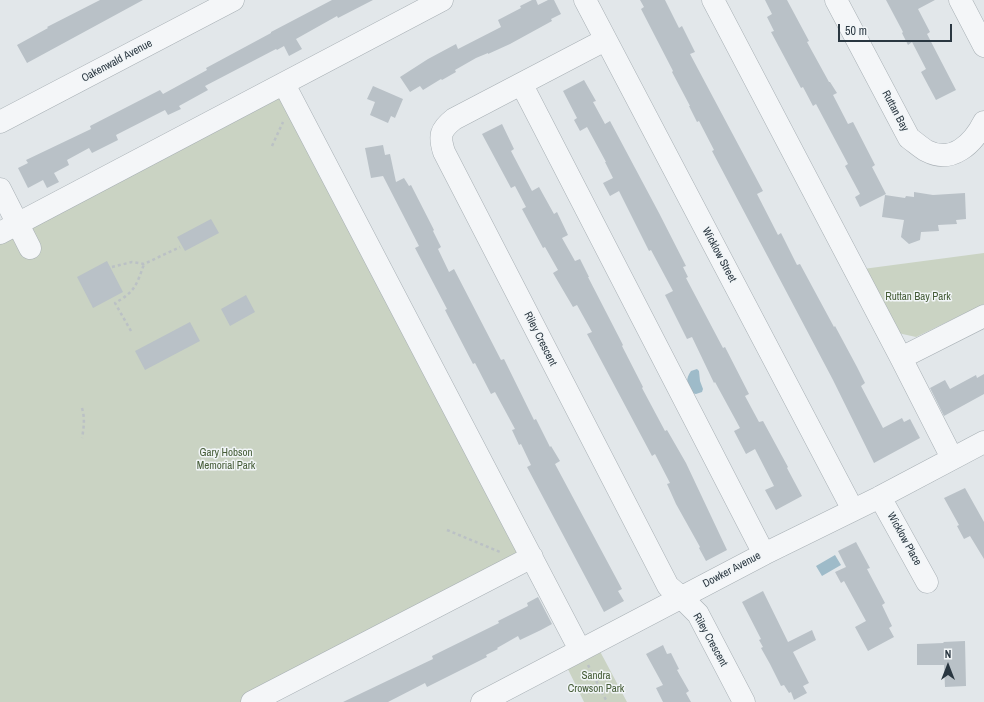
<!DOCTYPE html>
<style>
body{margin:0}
#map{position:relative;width:984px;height:702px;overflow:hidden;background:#e2e7ea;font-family:"Archivo Narrow",sans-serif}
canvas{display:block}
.north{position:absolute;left:928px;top:646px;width:40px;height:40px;-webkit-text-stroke:3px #f1f5f7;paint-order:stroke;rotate:0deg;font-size:11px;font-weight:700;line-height:16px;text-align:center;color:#2a3741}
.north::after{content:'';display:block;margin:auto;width:14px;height:18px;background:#2a3741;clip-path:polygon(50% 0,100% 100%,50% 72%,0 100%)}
.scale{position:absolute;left:838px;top:24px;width:114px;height:18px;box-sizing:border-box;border:2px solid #2a3741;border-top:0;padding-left:5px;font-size:12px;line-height:14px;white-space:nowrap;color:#2a3741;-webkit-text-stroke:3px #f1f5f7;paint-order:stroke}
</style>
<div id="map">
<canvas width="984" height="702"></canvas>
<div class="north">N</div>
<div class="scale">50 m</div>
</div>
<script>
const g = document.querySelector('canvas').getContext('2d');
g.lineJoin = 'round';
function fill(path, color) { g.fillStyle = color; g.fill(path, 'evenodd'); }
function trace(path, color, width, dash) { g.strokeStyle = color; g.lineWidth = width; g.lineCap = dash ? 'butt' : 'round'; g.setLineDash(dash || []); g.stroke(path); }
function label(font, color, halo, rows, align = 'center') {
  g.font = font + ' "Archivo Narrow",sans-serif'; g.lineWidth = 3; g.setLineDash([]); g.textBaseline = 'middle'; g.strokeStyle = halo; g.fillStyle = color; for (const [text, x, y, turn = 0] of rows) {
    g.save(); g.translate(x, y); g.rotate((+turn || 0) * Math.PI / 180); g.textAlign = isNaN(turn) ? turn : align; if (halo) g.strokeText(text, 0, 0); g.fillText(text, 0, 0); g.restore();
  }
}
fill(new Path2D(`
 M284,84l248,473 -280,145h-252v-469z
 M984,253v51l-68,33 -18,-4 -35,-64z
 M595,642l32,60h-43l-21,-43z`), '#cad3c3');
fill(new Path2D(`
 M697,369l2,2 1,10 3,8 -1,3 -6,2 -5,-1c-4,-8 -6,-14 0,-22z
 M835,555l6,10 -19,11 -6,-10z`), '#9ebbc9');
fill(new Path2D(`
 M100,0h43l-116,63 -10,-18 31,-17 -1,-1z
 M332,0h41l-35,18 -1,-2 -41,23 6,10 -13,7 -5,-10 -7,4 -1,-1 -71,37 3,4 -29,16 2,3 -13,6 -3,-5 -49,25 2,5 -26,13 -3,-5 -22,12 2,5 -15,8 5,9 -12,6 -4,-8 -15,8 -10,-20 10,-5 -2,-3 65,-31 -1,-3 70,-36 3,4 44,-24 -1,-2 65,-35v-1z
 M532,0h4l2,5 10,-5h6l7,14 -10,5 1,2 -42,23 -22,10v-1l-12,5 -21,12 1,2 -14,8 -1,-1 -18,11 -3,-4 -10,6 -10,-15 28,-18 28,-15 2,5 43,-22 -3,-7 23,-12 -1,-2z
 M640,0h25l14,28 3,-2 13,26 -5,2 73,137 -6,3 21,41 3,-2 16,32 3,-1 34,63 1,-1 22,41 8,16 -4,3 22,42 19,-10 2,4 6,-3 10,19 -46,25 -41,-83 -121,-229 2,-1 -15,-29 -2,1 -8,-16h1l-18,-34 1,-1 -32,-62 3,-2z
 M765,0h22l22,41 -2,1 22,40h1l7,11 -4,2 15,29 5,-2 22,43 -3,2 14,27 -26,13 -5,-10 5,-3 -15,-28 3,-2 -32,-60 -3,2 -10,-19 -2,1 -30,-56 3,-1 -7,-14 5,-3z
 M886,0h49l-17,9 12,23 -3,2 29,56 -20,10 -15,-28 5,-3 -14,-27 -4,3 -6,-12 1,-1z
 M584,80l12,21 -3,1 12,22 5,-3 49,92 27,53 -3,1 5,10 -2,1 37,70 2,-1 24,47 -4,2 14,26 4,-1 19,35 6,11 -1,1 15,28 -26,14 -11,-20 9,-4 -19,-37 -9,5 -12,-23 6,-3 -25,-46 -1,1 -22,-46 -5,2 -22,-44 8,-4 -22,-41 -2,1 -30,-60 -9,5 -7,-13 10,-5 -8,-16h1l-19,-35 -7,4 -6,-11 3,-2 -14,-27z
 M373,86l30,13 -8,19 -4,-2 -3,7 -18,-8 5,-13 -8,-3z
 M502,124l12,25 -3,2 21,40 7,-4 15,27 3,-2 11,23 -6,3 13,23 5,-2 9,18h-1l35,68 -1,1 21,41 -1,1 23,43 2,-1 19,33 41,87 -21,11 -7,-13 1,-1 -24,-43 -9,-20 3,-1 -15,-29 -3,2 -65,-122 5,-2 -15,-27 -4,2 -20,-34 5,-3 -13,-23 -2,1 -21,-39 4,-2 -11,-21 -4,2 -29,-54z
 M383,145l2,10 5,-1 6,28 8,-4 5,8 2,-1 23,45 -1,1 8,16 -3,2 11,23 5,-3 47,91 3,-1 30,61 2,-1 14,28 1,-1 9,15 -5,3 67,125 -4,2 6,10 -20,11 -77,-145 4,-2 -10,-21 -2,1 -7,-15 3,-1 -20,-37 -4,2 -16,-31 -2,1 -28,-54 2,-1 -32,-61 4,-2 -36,-70 -12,2 -6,-30z
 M914,192l19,3 32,-2 1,26 -10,1 1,4 -19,1 1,6 -18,1 -1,8 -11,4 -8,-7 3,-17 -22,-3 3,-22 20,3 1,-2 8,1z
 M211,219l8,14 -34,18 -8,-14z
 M107,261l16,31 -30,16 -16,-31z
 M246,295l9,17 -25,14 -9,-17z
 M190,322l10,19 -55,29 -10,-19z
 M984,374v20l-40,22 -14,-28 15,-8 5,9 26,-14 1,3z
 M965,488l19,34v37l-14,-23 -6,3 -7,-13 2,-1 -15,-27z
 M856,542l14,26 -3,1 18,34 -3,2 10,21 -3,2 5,9 -26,14 -13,-24 11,-6 -22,-40 -3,2 -6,-11 11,-5 -8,-16z
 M763,591l25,51 24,-12 4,10 -23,12 16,31 -6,3 4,7 -13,7 -3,-8 -2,1 -5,-8 -3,1 -11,-22 -9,-16 2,-1 -4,-7 2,-1 -19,-37z
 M538,597l14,27 -11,6 -21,10 -2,-4 -21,12 1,1 -12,6 1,2 -60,30 -2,-4 -37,19h-45l90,-43 -1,-3 67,-33 -1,-2 30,-15 -1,-3z
 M965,641l1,45 -21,1 -1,-22h-27v-21l27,-1 -1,-1z
 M663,645l4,9 4,-1 8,16 -2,1 12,21 -3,2 5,9h-28l-7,-14 7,-3 -17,-31z`), '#b9c1c7');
const minor = new Path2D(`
 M585,0l268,510
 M713,0l188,358 51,100
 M836,0l73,138c6,4 12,10 18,13 25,13 46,-7 57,-29
 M960,0l24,46
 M605,40l-151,79c-14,11 -15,17 -10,33l224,434 13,11 17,17 46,88
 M284,84l296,566
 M522,85l242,469
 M0,122l233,-122
 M0,189l30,59
 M0,233l442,-233
 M901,358l83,-42
 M880,497l47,85
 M252,702l280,-145
 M482,702l282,-148 116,-57 104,-55`);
trace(minor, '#a7afb4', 23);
trace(new Path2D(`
 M272,146l11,-24
 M112,267l20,-5 12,2 36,-17
 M131,331l-16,-28c20,-11 22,-19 29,-39
 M82,408c3,10 2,19 0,30
 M447,530l53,22
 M588,665l19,37`), '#bbc1c5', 2.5, [3, 3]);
trace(minor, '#f4f6f8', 22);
label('11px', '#2a3741', '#f1f5f7', [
 ["Oakenwald Avenue",117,61,-28],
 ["Ruttan Bay",895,111,62],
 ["Wicklow Street",719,255,62],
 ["Riley Crescent",540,339,63],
 ["Wicklow Place",904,539,61],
 ["Dowker Avenue",732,570,-28],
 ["Riley Crescent",710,640,61]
]);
label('11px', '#465d38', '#f1f5f7', [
 ["Ruttan Bay Park",918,297],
 ["Gary Hobson",226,453],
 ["Memorial Park",226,466],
 ["Sandra",596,676],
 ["Crowson Park",596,689]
]);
</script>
